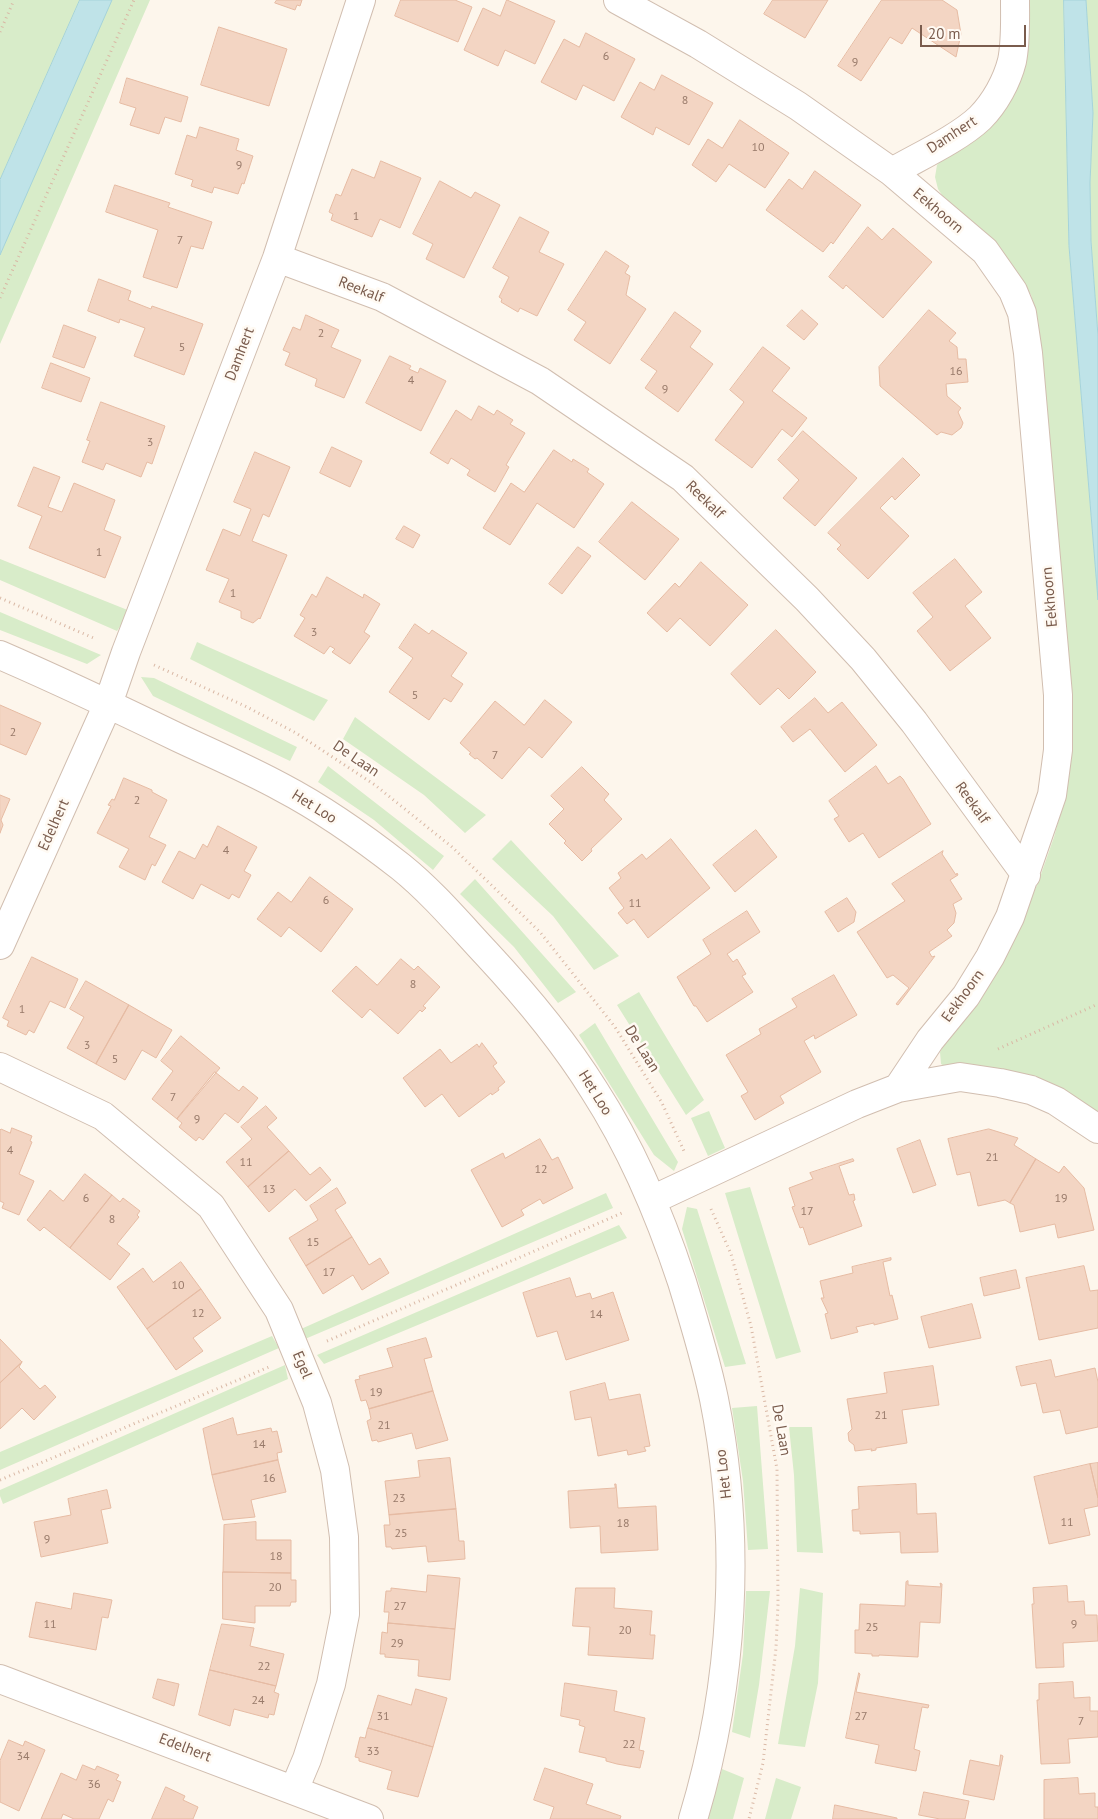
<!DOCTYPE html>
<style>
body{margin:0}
#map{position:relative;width:1098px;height:1819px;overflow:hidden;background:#fdf6ec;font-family:"PT Sans",sans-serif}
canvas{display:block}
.scale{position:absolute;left:920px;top:25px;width:106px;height:22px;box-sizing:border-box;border:2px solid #7a5c4d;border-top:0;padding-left:6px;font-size:15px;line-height:18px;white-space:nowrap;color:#7a5c4d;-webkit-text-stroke:4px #fffaf3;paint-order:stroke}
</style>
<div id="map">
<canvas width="1098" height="1819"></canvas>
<div class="scale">20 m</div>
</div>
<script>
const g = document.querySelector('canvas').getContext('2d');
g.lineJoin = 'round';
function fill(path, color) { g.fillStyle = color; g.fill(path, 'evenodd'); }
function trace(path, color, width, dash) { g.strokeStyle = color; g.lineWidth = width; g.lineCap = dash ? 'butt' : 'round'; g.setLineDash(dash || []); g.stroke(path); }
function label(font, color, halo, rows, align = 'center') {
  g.font = font + ' "PT Sans",sans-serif'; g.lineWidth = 5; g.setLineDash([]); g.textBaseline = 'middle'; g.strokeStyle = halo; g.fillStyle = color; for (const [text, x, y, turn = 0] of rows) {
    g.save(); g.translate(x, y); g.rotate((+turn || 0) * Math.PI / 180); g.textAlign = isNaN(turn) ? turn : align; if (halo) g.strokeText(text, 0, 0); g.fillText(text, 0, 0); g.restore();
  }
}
fill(new Path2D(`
 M0,0h80l-80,180z
 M111,0h39l-150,344v-92z
 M1028,0h36l5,246 29,354v514l-25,-19 -38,-15 -89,-13 -5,-3 -1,-12 6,-12 34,-42 33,-56 26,-62 15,-43 11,-41 4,-130 -31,-346 -7,-25 -20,-32 -13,-15 -37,-34 -19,-19 -4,-6 -3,-12 2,-12 6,-7 27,-19z
 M1086,0h12v336l-7,-95 -1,-58 3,-70z
 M0,559l130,52 -13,20 -117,-51z
 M0,612l101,43 -14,9 -87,-34z
 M197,642l131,58 -14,21 -124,-62z
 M141,677l13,1 143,69 -7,14 -137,-65z
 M355,717l131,98 -21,18 -41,-38 -81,-56z
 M328,766l116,90 -11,14 -59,-50 -56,-38z
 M511,840l108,116 -25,14 -41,-54 -61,-57z
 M475,879l101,113 -18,11 -44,-56 -54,-53z
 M639,992l65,108 -18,15 -69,-110z
 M595,1023l83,139 -4,9 -20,-16 -75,-120z
 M709,1111l16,37 -17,8 -17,-38z
 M750,1187l51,165 -25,7 -51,-166z
 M606,1193l7,15 -308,131 -4,-10z
 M687,1207l10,2 49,155 -21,3 -43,-138z
 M619,1225l8,13 -303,126 -7,-9z
 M272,1336l7,12 -279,122v-18z
 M285,1365l3,14 -285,125 -3,-8v-6z
 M757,1406l11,143 -20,1 -5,-69 -11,-73z
 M789,1427h23l11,126 -26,-1 -3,-77z
 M800,1588l23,5 -5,90 -13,64 -27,-3 17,-98z
 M746,1591h24l-11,94 -9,53 -18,-6 11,-78z
 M722,1769l22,9 -11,41h-25z
 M776,1778l25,9 -10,32h-26z`), '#d8ecc9');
const water = new Path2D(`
 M80,0h32l-112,255v-75z
 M1064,0h22l7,113 -3,70 1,58 7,95v264l-29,-354z`);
fill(water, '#bfe3e8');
trace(water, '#a5d3da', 1);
const building = new Path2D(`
 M277,0h25l-2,6 -3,-1 -2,5 -20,-7z
 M401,0h54l17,7 -14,35 -63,-26z
 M507,0l48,21 -20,43 -30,-14 -7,16 -34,-16 19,-42 17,8z
 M773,0h55l-23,38 -41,-24z
 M882,0h60l15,10 4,24 -5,23 -44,-29 -10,16 -12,-7 -29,44 -23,-15z
 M219,27l68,22 -18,57 -68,-21z
 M586,33l49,26 -21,42 -31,-16 -7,15 -35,-18 23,-43 15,8z
 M662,75l51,28 -24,42 -33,-18 -3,8 -32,-18 19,-35 14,8z
 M127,78l61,19 -7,25 -16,-5 -6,17 -29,-9 6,-17 -16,-5z
 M740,120l49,33 -24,35 -36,-24 -13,18 -24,-17 16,-26 14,9z
 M200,127l39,12 -3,11 17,6 -9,28 -2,-1 -4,11 -24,-7 -2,6 -21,-7 2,-6 -18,-6 12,-39 9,3z
 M381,161l40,17 -21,50 -20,-9 -8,18 -41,-17 2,-6 -4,-2 7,-18 5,2 11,-27 22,9z
 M815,171l46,34 -28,39 -2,-2 -8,10 -57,-42 23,-31 13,10z
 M440,181l31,17 4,-6 25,13 -36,73 -38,-19 7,-15 -20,-10z
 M115,185l55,18 -2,4 44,15 -9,27 -12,-3 -14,42 -34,-11 15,-47 -52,-18z
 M520,217l29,15 -10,20 25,12 -27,52 -17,-8 -2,4 -17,-10 1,-3 -3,-2 10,-20 -16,-9z
 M868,227l14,13 11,-12 39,34 -49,56 -37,-33 -3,4 -14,-12z
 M606,251l23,15 -4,7 5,3 -4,19 20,14 -36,55 -36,-24 12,-18 -18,-12z
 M99,279l32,12 -3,9 23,9 1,-3 51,18 -19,51 -50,-19 11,-28 -25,-9 -1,4 -31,-12z
 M802,310l16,14 -14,16 -17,-14z
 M929,310l27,23 -7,8 8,6 1,12h8l2,23 -22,2 1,12 14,12 -3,4 5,11 -2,5 -9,7 -11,-3 -4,3 -57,-49 -1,-19z
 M675,312l26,19 -11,16 23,17 -35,48 -33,-24 12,-17 -16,-11z
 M306,315l33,15 -8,17 30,13 -17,38 -29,-12 2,-7 -32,-14 5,-12 -7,-3 10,-23 7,3z
 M64,325l32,12 -12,31 -31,-11z
 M763,347l27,21 -18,23 35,27 -15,19 -10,-8 -30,39 -37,-28 29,-38 -14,-12z
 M390,356l21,10 -2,3 9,4 2,-5 26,13 -25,50 -55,-28z
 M51,363l39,15 -9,24 -39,-14z
 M101,402l64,24 -13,38 -5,-2 -6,15 -35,-14 -3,7 -21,-8 8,-21 -3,-1z
 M479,406l15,9 3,-5 16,10 -3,4 15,9 -19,32 3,2 -14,25 -28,-17 3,-5 -19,-12 -3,6 -18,-11 26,-43 15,10z
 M803,431l54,47 -42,48 -32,-28 16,-18 -21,-20z
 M332,447l30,14 -12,26 -30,-14z
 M554,450l18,12 1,-3 16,10 -2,3 17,12 -30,44 -37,-25 -27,42 -27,-17 28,-45 13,9z
 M255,452l35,15 -21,50 -6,-3 -11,27 35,14 -27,64 -1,-1 -6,5 -12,-5v-7l-22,-9 10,-23 -23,-9 17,-41 17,7 11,-27 -17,-7z
 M903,458l17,17 -25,25 -3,-4 -12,12 29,28 -41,43 -31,-30 4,-4 -13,-12z
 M34,467l26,10 -12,30 14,5 12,-29 41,17 -11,30 17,7 -16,41 -76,-30 13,-32 -24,-10z
 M632,502l47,37 -34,41 -46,-38z
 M404,526l16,9 -7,13 -17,-9z
 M578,547l13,9 -29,38 -13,-10z
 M955,559l27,33 -17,14 26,32 -41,33 -33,-40 16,-14 -20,-24z
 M701,562l47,43 -38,41 -30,-28 -13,14 -20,-19 28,-30 4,4z
 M327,577l36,21 1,-4 16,10 -16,28 6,4 -20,28 -18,-12 3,-3 -5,-3 -6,8 -30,-18 11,-18 -5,-3 12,-21 4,3z
 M415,624l14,10 3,-4 35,23 -16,23 12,8 -12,18 -7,-4 -15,22 -40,-28 24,-34 -14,-10z
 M776,630l40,42 -27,27 -11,-11 -18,17 -29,-31z
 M815,698l13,15 14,-11 35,43 -32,27 -35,-43 -17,13 -12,-15z
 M545,700l27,22 -30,36 -13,-11 -27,32 -25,-21 -2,1 -6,-5 2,-1 -11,-10 35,-42 29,24z
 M0,705l41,18 -15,32 -26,-11z
 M876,766l12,18 12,-8 3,3 28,45 -52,34 -16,-25 -14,9 -15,-23 5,-3 -10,-15z
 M582,767l27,27 -5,6 18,19 -31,30 1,2 -10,10 -18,-18 2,-2 -17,-17 15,-15 -13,-13z
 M124,778l28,12v2l15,8 -18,37 17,8 -11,21 -3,-2 -7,16 -26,-13 10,-18 -32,-16 14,-27 -3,-1 4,-6 2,1z
 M0,795l10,4 -9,21 2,5 -3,8z
 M218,826l39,21 -13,24 7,4 -12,23 -7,-4 -3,5 -28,-15 -8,15 -31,-17 17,-31 16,8 8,-15 4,3z
 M756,830l21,27 -42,35 -22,-27z
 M671,839l39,49 -62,50 -14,-19 -7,5 -9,-11 6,-5 -15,-20 12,-10 -3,-5 24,-19 4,5z
 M943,851l-1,3 14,21 1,-2 1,2 -8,5 12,19 -9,5 3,9 -2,10 -7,7 5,6 -23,16 3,5 3,-1 -37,49 -2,-1 13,-16 -16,-13 -6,3 -30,-46 48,-31 -13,-17z
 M310,877l43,32 -32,43 -32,-25 -8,10 -24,-18 21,-27 13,10z
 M847,898l9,14 -2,10 -16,10 -13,-20z
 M747,911l13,21 -33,22 6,8 4,-3 9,15 -4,2 11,16 -46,30 -11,-16h-2l-17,-29 34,-23 -8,-14z
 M32,957l46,22 -13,29 -15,-7 -16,32 -5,-3 -3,5 -19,-9 2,-5 -6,-3z
 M401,959l13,11 4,-4 22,21 -17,19 3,2 -4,4 -2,-2 -22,24 -28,-25 -8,9 -30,-27 24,-25 21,19z
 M834,975l23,40 -42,24 -1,-4 -10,6 17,31 -41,24 4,7 -29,17 -14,-24 7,-4 -22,-37 35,-21 -2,-5 38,-22 -5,-8z
 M86,981l43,24 -33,59 -29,-16 17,-31 -14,-8z
 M129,1005l43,25 -16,28 -14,-8 -17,30 -29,-16z
 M181,1036l39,32 -43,51 -25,-20 21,-28 -12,-10z
 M482,1043l15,20 -4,3 12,16 -7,6 1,2 -7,5 -1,-2 -32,24 -17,-23 -17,13 -22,-29 37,-29 11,14 26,-19 2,3z
 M215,1072l24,19 4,-5 15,12 -20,25 -13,-10 -22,27 -4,-3 -3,4 -17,-14 3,-4 -5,-4z
 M266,1106l11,12 -10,9 22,24 -41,36 -22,-25 26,-23 -11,-12z
 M12,1128l20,8 -2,5 2,1 -13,32 15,7 -15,34 -17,-7 2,-5 -4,-2v-71l1,-1 9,4z
 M989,1129l29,9 -4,7 22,14 -26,44 -5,-3 -27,6 -8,-34 -13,3 -9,-36z
 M540,1139l12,21 6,-3 15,31 -30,16 -3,-5 -19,11 3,5 -22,12 -31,-57 32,-17 2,5z
 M920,1140l16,45 -23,8 -16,-44z
 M289,1151l21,24 10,-8 11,13 -25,21 -11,-12 -26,23 -21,-25z
 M853,1159l1,2 -15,5 10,29 5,-1 1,6 -2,1 9,25 -53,19 -6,-18 -3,1 -8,-21 3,-1 -6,-18 24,-9 -3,-6z
 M1036,1159l23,14 5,-7 20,22 10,42 -36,8 -3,-14 -35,8 -6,-27 -4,-2z
 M85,1174l27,21 -42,53 -26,-21 -4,4 -13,-11 23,-30 13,11z
 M337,1188l9,15 -11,7 17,27 -46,29 -17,-28 29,-18 -8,-14z
 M112,1195l8,7 3,-4 17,13 -3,4 2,2 -22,27 13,10 -20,26 -40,-32z
 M352,1237l17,28 11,-7 9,15 -27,17 -9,-15 -30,19 -17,-28z
 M891,1258v2l-8,2 7,34 2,-1 6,24 -24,6v-2l-18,4 2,5 -27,7 -6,-25 3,-1 -7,-15h3l-4,-17 33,-8 -1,-6z
 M181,1262l20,27 -54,40 -30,-42 26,-19 10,14z
 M1084,1266l6,25 8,-1v38l-59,12 -13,-62z
 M1016,1270l4,18 -36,8 -4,-18z
 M570,1278l6,19 14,-4 2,6 21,-7 16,48 -63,20 -9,-29 -20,6 -14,-44z
 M201,1289l20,29 -28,20 10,13 -27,19 -29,-41z
 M972,1304l9,34 -52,10 -8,-31z
 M426,1338l6,19 -8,2 9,32 -64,18 -3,-9 -5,1 -6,-21 5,-1 -1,-3 34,-9 -6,-18z
 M0,1339l22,23 -22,21z
 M1051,1360l4,17 40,-9 3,14v45l-32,7 -6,-24 -17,3 -7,-30 -15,3 -5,-19z
 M22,1362l-3,5 21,22 5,-4 11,12 -22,23 -12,-12 -22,21v-46z
 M933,1366l6,39 -37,5 5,33 -31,5v2l-5,1 1,-2 -17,2 -1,-6 -5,-4 -1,-8 4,-4 -5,-30 40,-6 -3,-20z
 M605,1383l4,17 31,-6 10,52 -6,1 2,4 -18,4 -1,-5 -29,6 -7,-39 -16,3 -5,-28z
 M433,1391l15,49 -32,9 -4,-16 -34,9 -1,-2 -5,1 -5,-20 4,-2 -2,-10z
 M233,1418l4,17 34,-7 1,4 5,-1 5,21 -5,1 1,7 -66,15 -9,-46z
 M450,1458l6,51 -67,6 -4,-34 35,-4 -2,-16z
 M278,1460l8,32 -35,8 4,17 -32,3 -11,-45z
 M1098,1463v35l-8,-34z
 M1090,1464l8,34v8l-14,3 6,26 -41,9 -15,-67z
 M615,1484h1l2,24 38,-2 2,44 -57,3 -1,-27 -30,2 -2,-37 47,-3z
 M916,1484l1,30 19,-1 2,39 -37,1 -1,-21 -40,2v-3h-7l-1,-21 7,-1 -1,-22z
 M107,1490l4,18 -10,2 7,33 -67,14 -7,-35 37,-7 -3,-16z
 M456,1509l3,32h5l1,18 -37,3 -2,-16 -34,3 -1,-2h-5l-2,-22h6l-1,-10z
 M256,1522v18h35v33l-68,-1 1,-47z
 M223,1572l68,1v7h5v22h-5l-1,4h-35v17l-32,-4z
 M428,1575l32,3 -5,51 -67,-6 1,-11h-5l2,-21h5v-3l35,4z
 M908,1581v4l33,2 -1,-4 2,1 -2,39 -20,-1 -2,35 -39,-2v1h-7v-2l-17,-1v-23h4l1,-26 45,2 1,-24z
 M1067,1586l1,16 16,-1 1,14h12l1,26 -35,2 1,24 -28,1 -4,-64h2l-1,-16z
 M576,1588h39l-1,20 38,3 -2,24h5l-2,24 -65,-4 2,-28 -17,-1z
 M74,1593l38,7 -4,18 -6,-1 -6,33 -67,-13 7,-35 35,7z
 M388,1623l67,6 -5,51 -32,-4 1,-16 -34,-3v-3h-5l2,-22 5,1z
 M222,1624l32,4 -4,18 34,8 -8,32 -66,-16z
 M210,1670l66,16 -2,6 5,2 -5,21 -5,-1 -1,4 -34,-9 -4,17 -31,-11z
 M859,1673l1,1 -4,18 73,13 -1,3 -6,-1 -8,42 6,2 -4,20 -41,-8 4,-18 -33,-7z
 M158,1679l21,5 -5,22 -21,-8z
 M1073,1682l1,16 16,-1v14h8v26l-30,2 2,24 -29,1 -4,-64h2v-16z
 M565,1683l52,8 -3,20 31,7 -6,32 5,1 -4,17 -23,-4 -11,-3v-3l-27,-6 6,-25 -6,-2 1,-5 -19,-4z
 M416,1689l31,9 -14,49 -65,-19 10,-33 33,10z
 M368,1728l65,19 -15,50 -31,-8 5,-18 -33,-10v-3l-4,-1 5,-20 5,1z
 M9,1740l14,6 2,-5 20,9 -26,61 -19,-9v-41z
 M1001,1755l2,1 -9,44 -31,-6 7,-34 29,6z
 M83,1765l12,5 2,-4 22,9 -3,5 5,2 -8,20 -5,-3 -9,20h-25l-11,-5 -2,5h-20l20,-46 15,7z
 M545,1768l48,16 -7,20 35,12 -1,3h-70l4,-12 -20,-7z
 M1078,1778l1,16 16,-1v14h3v12h-54v-39z
 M166,1787l19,9 -2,4 15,7 -5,12h-41z
 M924,1792l45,9 -4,18h-25l-21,-4z
 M835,1805l62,13v1h-64z`);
fill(building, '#f3d5c3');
trace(building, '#e6bba3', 1);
const street = new Path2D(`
 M618,0l80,44 100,62 94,66 93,79 28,40 9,22 6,40 30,342v55l-6,45 -42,122 -20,40 -24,39 -36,44 -32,48 -41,16 -205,96
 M892,172c26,-15 67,-34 88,-54 15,-15 27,-37 32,-57 4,-19 3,-41 3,-61
 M277,258l105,39 158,84 143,97 124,121 56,60 51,63 112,153
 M0,655c60,26 119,54 179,83 34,16 69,31 102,49 42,22 83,51 120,80 31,25 58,57 85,86 40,43 77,87 108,137 38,59 66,125 88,192 12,39 24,78 32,117 28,139 20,285 -21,420
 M0,945l108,-241 18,-52 151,-394 84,-258
 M0,1067l103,49 108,90 68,104 38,93 18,67 9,67 1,77 -14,70 -24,75 -13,31
 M898,1088l62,-11 40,6 31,7 25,11 42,28
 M0,1679l369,140`);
trace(street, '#d1beb0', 30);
trace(new Path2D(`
 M0,32l14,-32
 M0,298l134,-298
 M0,598l96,41
 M154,665l91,41 51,27 79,52 77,62 88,85 75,95 47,76 22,48
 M998,1049l100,-45
 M711,1209l20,45 20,72 26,143 1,135 -2,44 -13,115 -14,56
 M327,1341l295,-128
 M0,1480l269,-113`), '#d9b8a5', 3, [1, 4]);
trace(street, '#fff', 28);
label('12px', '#987a6a', null, [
 ["6",606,57],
 ["9",855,63],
 ["8",685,101],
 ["10",758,148],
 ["9",239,166],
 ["1",356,217],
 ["7",180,241],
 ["2",321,334],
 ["5",182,348],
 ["16",956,372],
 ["4",411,381],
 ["9",665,390],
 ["3",150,443],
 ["1",99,553],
 ["1",233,594],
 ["3",314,633],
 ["5",415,696],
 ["2",13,733],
 ["7",495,756],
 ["2",137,801],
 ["4",226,851],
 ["6",326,901],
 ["11",635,904],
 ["8",413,985],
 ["1",22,1010],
 ["3",87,1046],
 ["5",115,1060],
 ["7",173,1098],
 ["9",197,1120],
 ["4",10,1151],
 ["21",992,1158],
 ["11",246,1163],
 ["12",541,1170],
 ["13",269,1190],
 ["6",86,1199],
 ["19",1061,1199],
 ["17",807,1212],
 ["8",112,1220],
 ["15",313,1243],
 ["17",329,1273],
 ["10",178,1286],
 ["12",198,1314],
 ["14",596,1315],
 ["19",376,1393],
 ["21",881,1416],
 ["21",384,1426],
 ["14",259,1445],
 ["16",269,1479],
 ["23",399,1499],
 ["11",1067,1523],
 ["18",623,1524],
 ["25",401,1534],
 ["9",47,1540],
 ["18",276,1557],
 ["20",275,1588],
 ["27",400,1607],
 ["11",50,1625],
 ["9",1074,1625],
 ["25",872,1628],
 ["20",625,1631],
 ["29",397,1644],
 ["22",264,1667],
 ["24",258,1701],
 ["31",383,1717],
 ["27",861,1717],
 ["7",1081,1722],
 ["22",629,1745],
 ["33",373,1752],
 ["34",23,1757],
 ["36",94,1785]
]);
label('15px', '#7a5c4d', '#fffaf3', [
 ["Damhert",952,135,-33],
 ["Eekhoorn",938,211,40],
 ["Reekalf",361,290,21],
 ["Damhert",240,354,-69],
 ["Reekalf",705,500,44],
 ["Eekhoorn",1050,597,-95],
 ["De Laan",356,759,34],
 ["Reekalf",972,803,54],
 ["Het Loo",314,807,32],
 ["Edelhert",54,825,-66],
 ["Eekhoorn",963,996,-54],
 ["De Laan",642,1049,58],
 ["Het Loo",595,1093,58],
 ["Egel",302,1365,67],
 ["De Laan",781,1430,80],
 ["Het Loo",724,1474,-97],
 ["Edelhert",185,1748,21]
]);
</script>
